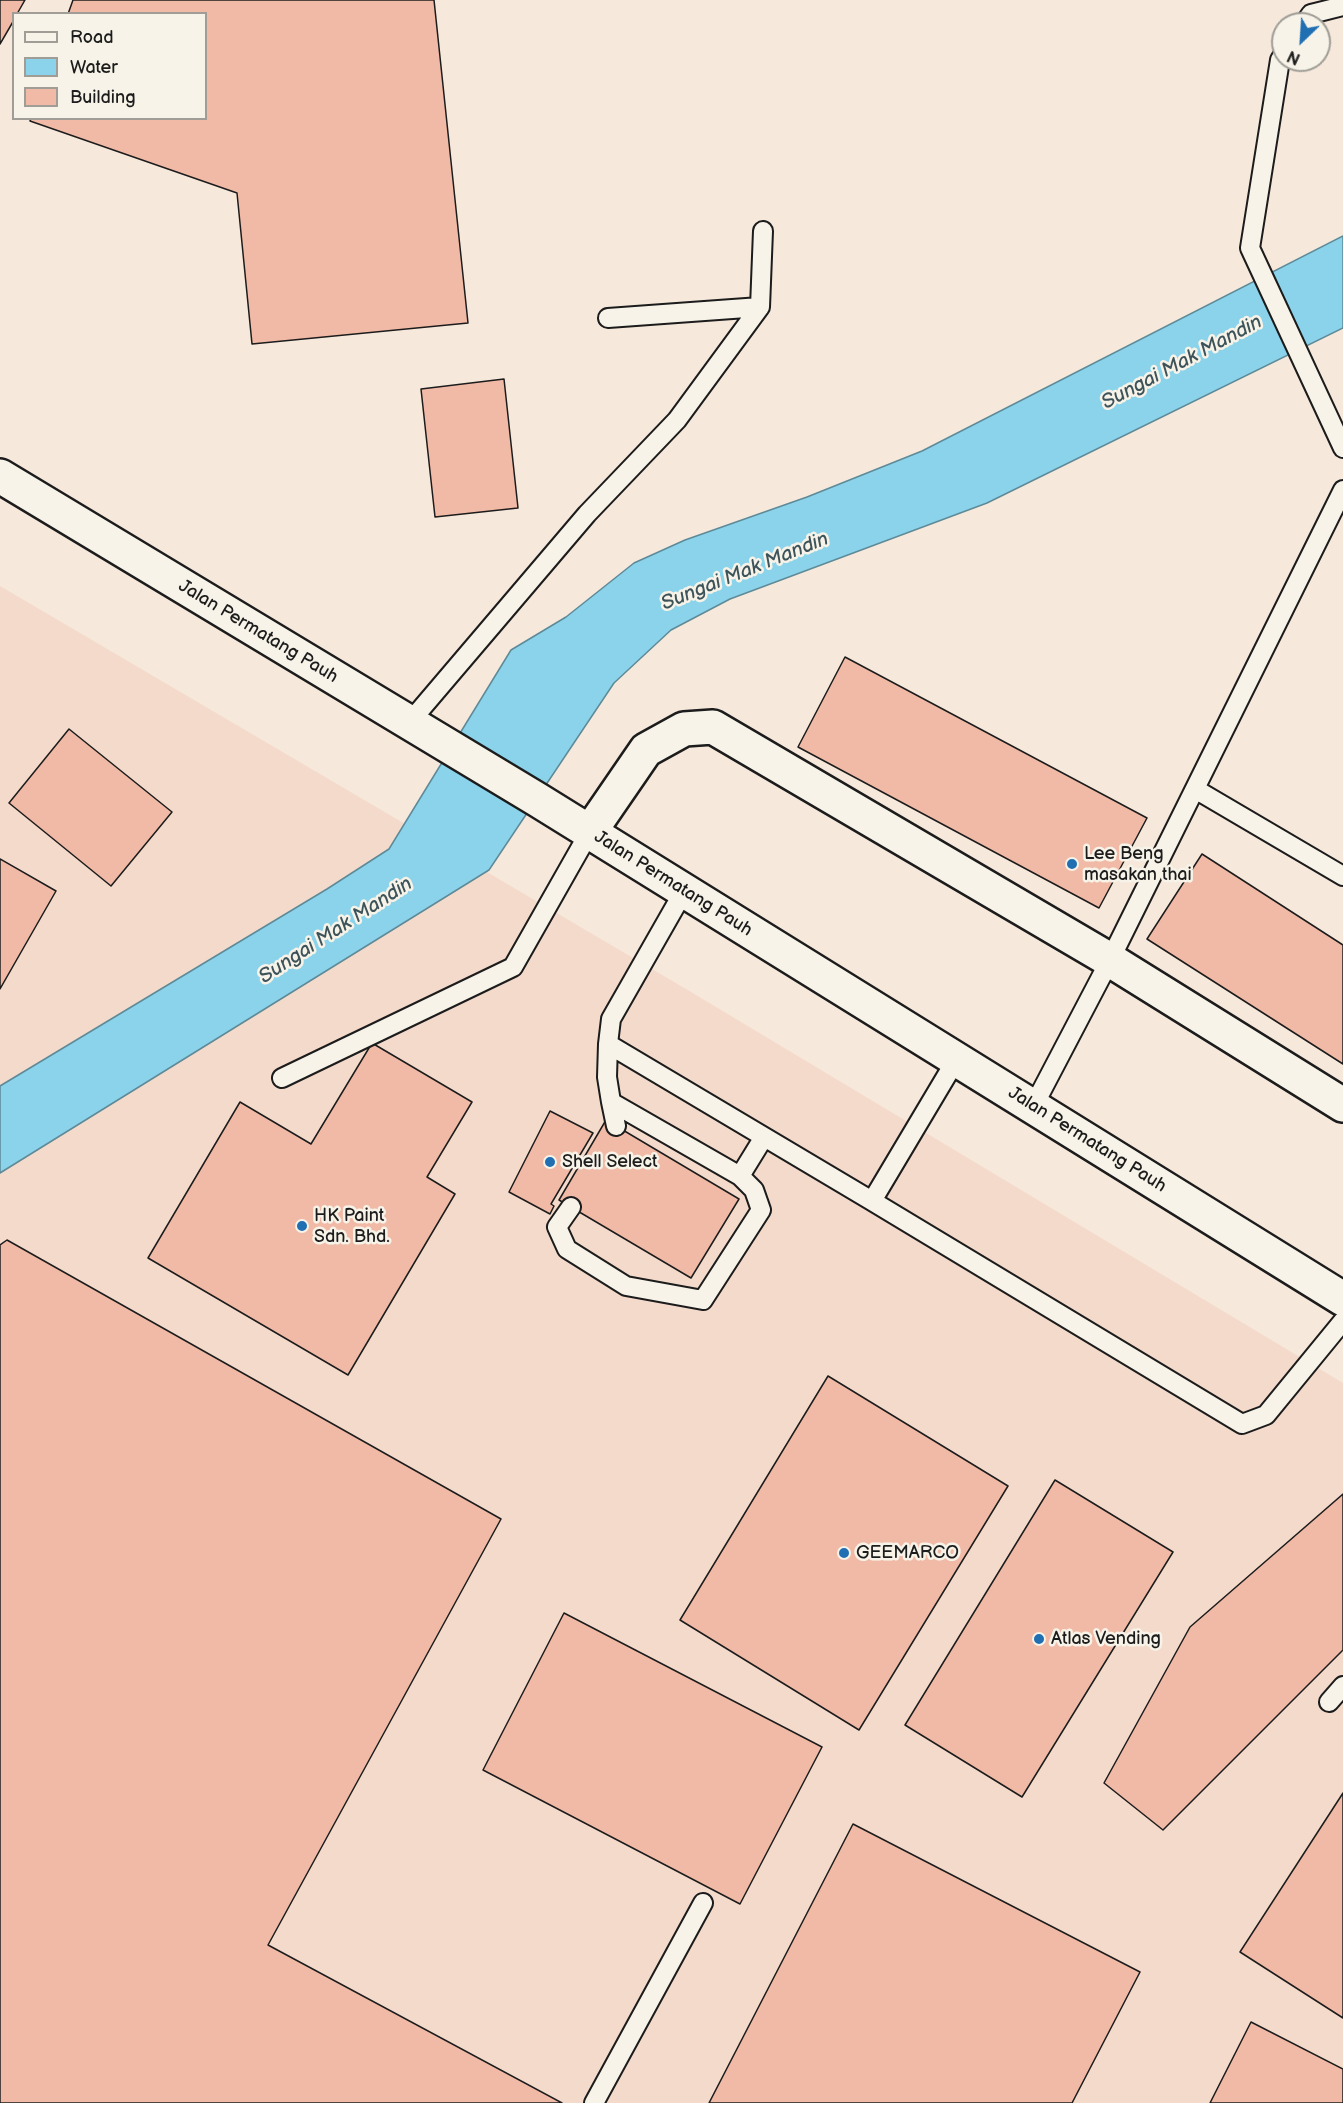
<!DOCTYPE html>
<style>
body{margin:0}
#map{position:relative;width:1343px;height:2103px;overflow:hidden;background:#f6e8db;font-family:"Balsamiq Sans",sans-serif}
canvas{display:block}
.legend{position:absolute;left:12px;top:12px;width:195px;height:108px;box-sizing:border-box;background:#f7f3e8;border:2px solid #9f9d96;margin:0;padding:8px 10px;list-style:none;font-size:18px;color:#1c1c1c}
.legend li{display:flex;align-items:center;gap:12px;height:30px}
.legend b{width:30px;border:2px solid #9f9d96}
.north{position:absolute;left:1271px;top:12px;width:60px;height:60px;box-sizing:border-box;background:#f7f3e8;border:2px solid #9f9d96;border-radius:50%;rotate:205deg;font-size:16px;font-weight:700;line-height:24px;text-align:center;color:#1c1c1c}
.north::after{content:'';display:block;margin:auto;width:21px;height:27px;background:#1f6fb2;clip-path:polygon(50% 0,100% 100%,50% 72%,0 100%)}
</style>
<div id="map">
<canvas width="1343" height="2103"></canvas>
<ul class="legend">
<li><b style="height:8px;background:#f7f3e8"></b>Road</li>
<li><b style="height:16px;background:#8ad3eb"></b>Water</li>
<li><b style="height:16px;background:#f1baa6"></b>Building</li>
</ul>
<div class="north">N</div>
</div>
<script>
const g = document.querySelector('canvas').getContext('2d');
g.lineJoin = 'round';
function fill(path, color) { g.fillStyle = color; g.fill(path, 'evenodd'); }
function trace(path, color, width, dash) { g.strokeStyle = color; g.lineWidth = width; g.lineCap = dash ? 'butt' : 'round'; g.setLineDash(dash || []); g.stroke(path); }
function label(font, color, halo, rows, align = 'center') {
  g.font = font + ' "Balsamiq Sans",sans-serif'; g.lineWidth = 5; g.setLineDash([]); g.textBaseline = 'middle'; g.strokeStyle = halo; g.fillStyle = color; for (const [text, x, y, turn = 0] of rows) {
    g.save(); g.translate(x, y); g.rotate((+turn || 0) * Math.PI / 180); g.textAlign = isNaN(turn) ? turn : align; if (halo) g.strokeText(text, 0, 0); g.fillText(text, 0, 0); g.restore();
  }
}
fill(new Path2D(`
 M0,586l686,403 657,394v720h-1343z`), '#f4dacb');
const water = new Path2D(`
 M1343,236v92l-356,175 -257,96 -59,31 -57,53 -125,187 -489,303v-87l327,-197 62,-40 122,-199 55,-33 68,-54 51,-23 122,-43 115,-46z`);
fill(water, '#8ad3eb');
trace(water, '#5e8a98', 1.5);
const building = new Path2D(`
 M0,0h25l-8,14h-3v6l-14,24z
 M73,0h361l34,323 -216,21 -15,-151 -207,-72 1,-3h175v-104h-138z
 M504,379l14,129 -83,9 -14,-128z
 M845,657l302,161 -48,90 -301,-161z
 M69,729l103,83 -61,74 -102,-83z
 M1202,854l141,91v119l-196,-125z
 M0,859l56,32 -56,98z
 M372,1043l100,59 -45,75 28,17 -107,181 -200,-117 92,-156 71,42z
 M550,1111l43,22 -42,71 3,2 -4,8 -41,-22z
 M606,1120l133,79 -48,79 -132,-78z
 M7,1240l494,279 -233,426 294,158h-562v-858z
 M828,1376l180,110 -149,244 -179,-110z
 M1055,1480l118,72 -151,245 -117,-72z
 M1343,1494v156l-180,180 -59,-47 86,-156z
 M564,1613l258,134 -82,157 -257,-134z
 M1343,1793v225l-103,-66z
 M853,1824l287,148 -68,131h-363z
 M1251,2022l92,47v34h-133z`);
fill(building, '#f1baa6');
trace(building, '#1c1c1c', 1.5);
const lane = new Path2D(`
 M1304,24l7,-10 32,-8
 M1283,55l-3,5 -30,188 93,200
 M608,318l152,-11
 M409,723l178,-209 90,-94 83,-113 3,-76
 M1195,789l148,87
 M684,891l-73,128 -3,25 264,157 84,-141
 M608,1044l-1,33 4,25 129,74
 M282,1078l231,-111 76,-134
 M611,1102l5,24
 M1033,1107l77,-147 233,-470
 M872,1201l370,223 24,-9 77,-94
 M571,1207l-14,20 10,22 59,37 77,14 58,-90 -7,-20 -14,-14 24,-39
 M1329,1702l14,-16
 M594,2103l109,-200`);
const street = new Path2D(`
 M589,833l57,-83 38,-21 29,-2 397,233 233,145`);
const primary = new Path2D(`
 M0,476l538,324 805,499`);
trace(lane, '#1c1c1c', 22);
trace(street, '#1c1c1c', 38);
trace(primary, '#1c1c1c', 38);
trace(lane, '#f7f3e8', 18);
trace(street, '#f7f3e8', 33);
trace(primary, '#f7f3e8', 33);
for (const [x, y, r, color] of [
 [1072,864,6,"#1f6fb2"],
 [550,1162,6,"#1f6fb2"],
 [302,1226,6,"#1f6fb2"],
 [844,1553,6,"#1f6fb2"],
 [1039,1639,6,"#1f6fb2"]
]) { const dot = new Path2D(); dot.arc(x, y, r, 0, 2 * Math.PI); g.fillStyle = color; g.fill(dot); trace(dot, '#f7f3e8', 2); }
label('18px', '#1c1c1c', '#f7f3e8', [
 ["Jalan Permatang Pauh",258,632,31],
 ["Jalan Permatang Pauh",673,884,32],
 ["Jalan Permatang Pauh",1087,1140,32]
]);
label('18px', '#1c1c1c', '#f7f3e8', [
 ["Lee Beng",1084,854],
 ["masakan thai",1084,875],
 ["Shell Select",562,1162],
 ["HK Paint",314,1216],
 ["Sdn. Bhd.",314,1237],
 ["GEEMARCO",856,1553],
 ["Atlas Vending",1051,1639]
], 'left');
label('italic 20px', '#3d535a', '#f7f3e8', [
 ["Sungai Mak Mandin",1182,363,-28],
 ["Sungai Mak Mandin",745,572,-22],
 ["Sungai Mak Mandin",336,931,-33]
]);
</script>
